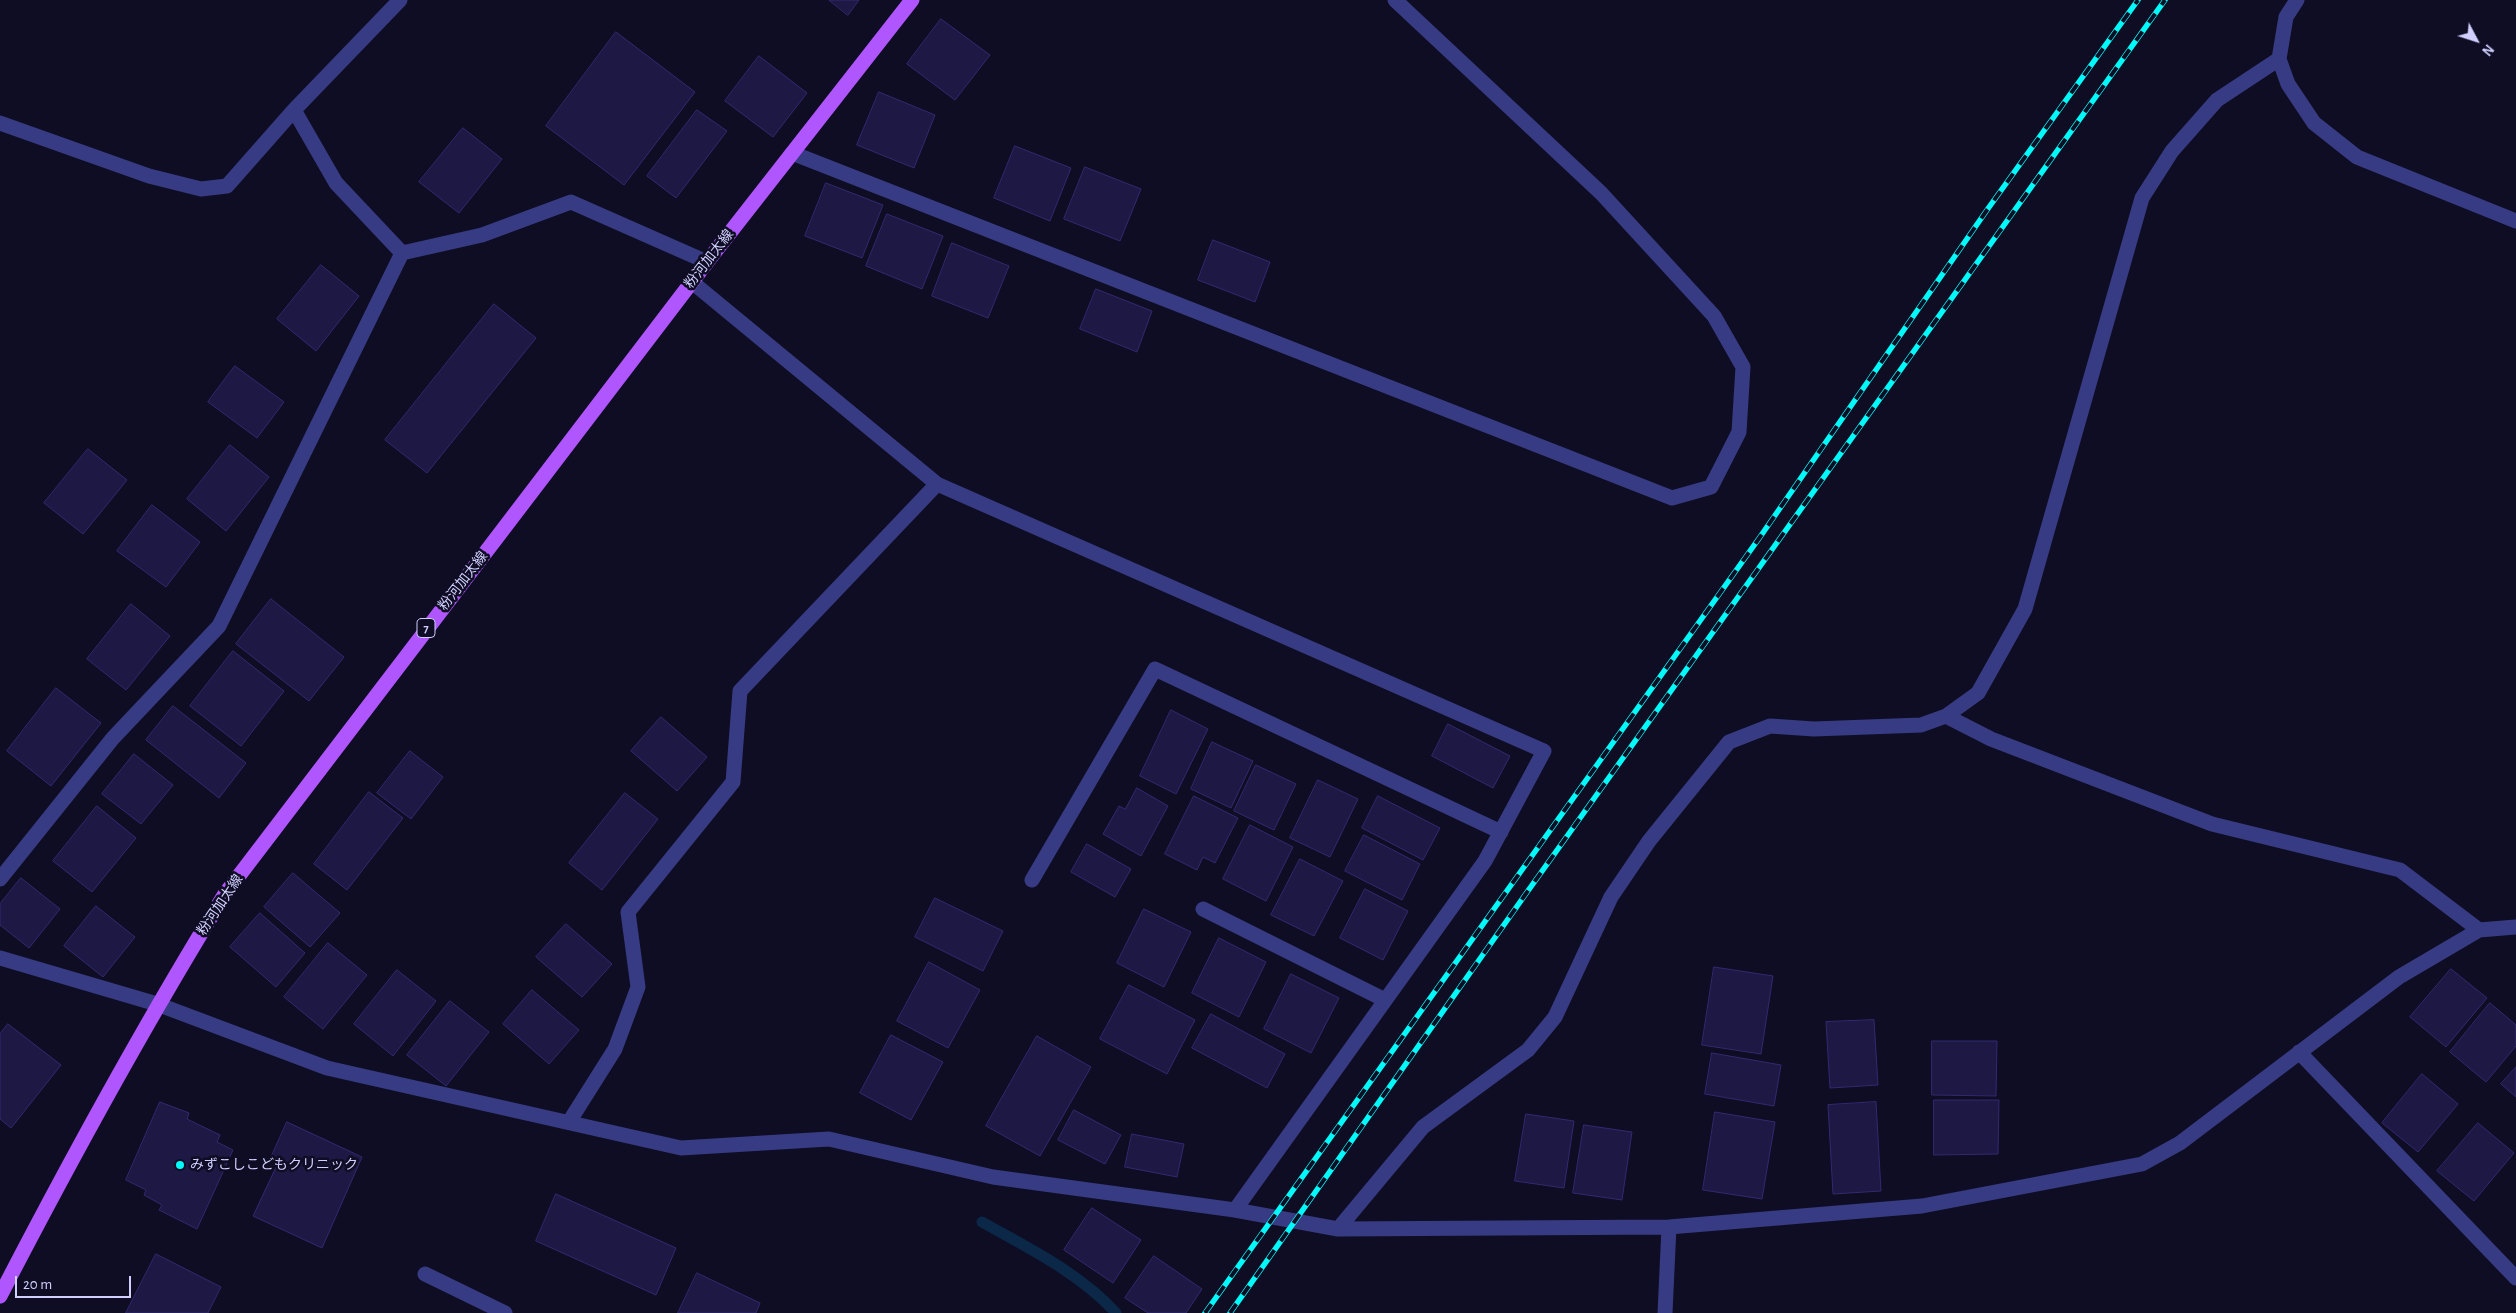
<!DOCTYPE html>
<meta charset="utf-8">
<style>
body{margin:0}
#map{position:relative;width:2516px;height:1313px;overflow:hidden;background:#0f0d23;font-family:"Alegreya Sans",sans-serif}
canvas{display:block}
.north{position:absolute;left:2451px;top:15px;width:50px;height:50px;-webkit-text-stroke:4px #0f0d23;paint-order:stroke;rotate:130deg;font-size:14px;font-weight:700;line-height:20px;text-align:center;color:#d0cfff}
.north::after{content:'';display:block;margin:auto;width:18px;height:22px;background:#d0cfff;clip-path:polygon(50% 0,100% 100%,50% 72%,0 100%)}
.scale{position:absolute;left:15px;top:1276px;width:116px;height:22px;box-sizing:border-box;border:2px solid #d0cfff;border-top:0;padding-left:6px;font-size:15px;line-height:18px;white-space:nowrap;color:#d0cfff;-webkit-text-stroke:4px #0f0d23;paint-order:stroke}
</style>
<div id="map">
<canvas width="2516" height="1313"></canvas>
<div class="north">N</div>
<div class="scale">20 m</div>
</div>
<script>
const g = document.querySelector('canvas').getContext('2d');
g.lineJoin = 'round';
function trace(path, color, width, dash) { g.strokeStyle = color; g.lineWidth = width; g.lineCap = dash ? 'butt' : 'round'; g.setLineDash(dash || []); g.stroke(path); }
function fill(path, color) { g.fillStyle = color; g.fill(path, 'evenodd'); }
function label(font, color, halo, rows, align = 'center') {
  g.font = font + ' "Alegreya Sans","Noto Sans JP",sans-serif'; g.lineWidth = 5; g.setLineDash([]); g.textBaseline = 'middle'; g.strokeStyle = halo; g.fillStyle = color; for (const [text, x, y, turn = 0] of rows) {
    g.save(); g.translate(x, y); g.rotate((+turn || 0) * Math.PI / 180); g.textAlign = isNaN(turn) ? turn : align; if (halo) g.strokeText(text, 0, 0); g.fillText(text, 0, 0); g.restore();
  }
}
trace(new Path2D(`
 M982,1222c46,26 98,51 134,91`), '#0b2849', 11);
const building = new Path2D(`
 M829,0h30l-11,15z
 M941,19l49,36 -35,45 -48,-36z
 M616,32l79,60 -71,93 -78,-59z
 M759,56l48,37 -34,44 -48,-36z
 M879,92l56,23 -21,53 -57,-23z
 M697,110l30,21 -51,67 -29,-22z
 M463,128l39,31 -43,54 -40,-31z
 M1015,146l56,22 -21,53 -56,-23z
 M1085,167l56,22 -21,52 -56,-22z
 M826,183l57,22 -21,53 -57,-22z
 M887,214l56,22 -21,53 -56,-23z
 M1213,240l57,22 -15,40 -57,-22z
 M952,243l57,23 -21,52 -56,-22z
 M321,265l38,31 -43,55 -39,-32z
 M1096,289l56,22 -15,41 -57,-23z
 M494,304l42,34 -109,135 -42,-33z
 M235,366l49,36 -27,36 -49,-36z
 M230,445l39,32 -43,54 -39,-32z
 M88,449l39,31 -44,54 -39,-31z
 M152,505l48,37 -34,45 -49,-36z
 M271,599l73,58 -35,44 -73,-57z
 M131,604l39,32 -44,54 -39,-31z
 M233,651l51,40 -43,55 -51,-40z
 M56,688l45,35 -50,63 -44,-35z
 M173,706l73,57 -27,35 -73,-58z
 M1171,710l37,19 -32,65 -36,-18z
 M661,717l46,40 -30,34 -46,-40z
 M1448,724l62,32 -17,32 -61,-32z
 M1212,742l41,19 -22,47 -40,-19z
 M410,751l33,26 -32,42 -34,-26z
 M134,754l39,31 -32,39 -39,-30z
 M1256,765l40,19 -22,46 -40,-19z
 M1318,780l40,19 -28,58 -40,-19z
 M1137,788l31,18 -27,50 -38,-22 16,-28 6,3z
 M369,792l34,26 -56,72 -33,-26z
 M625,793l33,26 -56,71 -33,-27z
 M1194,796l44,22 -23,45 -12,-6 -6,13 -32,-16z
 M1378,796l62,32 -17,32 -61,-32z
 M97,806l39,32 -44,54 -39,-31z
 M1250,825l43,22 -27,54 -43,-22z
 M1364,835l56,29 -18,36 -57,-29z
 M1087,844l44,25 -16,28 -44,-25z
 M1300,859l43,22 -29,55 -43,-21z
 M293,873l47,40 -30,34 -46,-40z
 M21,878l39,31 -31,39 -29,-23v-21z
 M1365,889l43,22 -25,49 -43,-22z
 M935,898l68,33 -20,40 -68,-34z
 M96,906l39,31 -32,40 -39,-31z
 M1144,909l47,23 -27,55 -47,-24z
 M260,913l45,40 -29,34 -46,-40z
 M566,924l46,40 -30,33 -46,-40z
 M1219,938l47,24 -27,55 -47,-24z
 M328,943l39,32 -44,54 -39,-32z
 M929,962l51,28 -32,58 -51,-27z
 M1714,967l59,9 -12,78 -59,-9z
 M2451,969l36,29 -41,49 -36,-30z
 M397,970l39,31 -43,55 -39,-32z
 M1291,974l48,24 -28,55 -47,-24z
 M1129,985l66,35 -28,54 -67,-35z
 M532,990l47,40 -30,34 -46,-40z
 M450,1001l39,31 -43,54 -39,-31z
 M2490,1003l26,22v21l-30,36 -36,-30z
 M1211,1014l74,40 -18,34 -75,-40z
 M1874,1020l4,65 -48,3 -4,-66z
 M8,1024l53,41 -50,63 -11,-9v-85z
 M891,1035l52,27 -32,58 -51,-27z
 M1037,1036l54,31 -51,89 -54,-30z
 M1932,1041h65l-1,55 -64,-1z
 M1712,1053l69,12 -7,41 -69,-12z
 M2516,1067v30l-15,-13z
 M2422,1074l36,30 -40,48 -36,-29z
 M1934,1100h65l-1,54 -64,1z
 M160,1102l29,11 -2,6 33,16 -3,7 16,8 -36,79 -38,-19 3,-5 -18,-10 2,-5 -20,-10z
 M1876,1102l5,89 -48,3 -5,-89z
 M1074,1110l47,25 -16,29 -47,-24z
 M1715,1112l60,10 -13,77 -59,-9z
 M1526,1114l48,7 -10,67 -49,-7z
 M287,1122l75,35 -40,91 -69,-32 25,-53 -8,-3z
 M2478,1123l36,30 -40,48 -37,-30z
 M1584,1125l48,7 -10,68 -49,-7z
 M1132,1134l52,10 -7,33 -52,-10z
 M556,1194l120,54 -20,47 -120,-54z
 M1092,1208l49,32 -28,43 -49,-33z
 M156,1254l65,33 -13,26h-82z
 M1154,1256l48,33 -16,24h-38l-23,-15z
 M697,1273l63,30 -4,10h-78z`);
fill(building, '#1d1944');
trace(building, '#312a71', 1);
trace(new Path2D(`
 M2297,0l-11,17 -7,42 9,25 26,39 43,34 159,64
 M294,110l42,73 66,70
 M0,123l149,53 52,13 26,-3 67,-76 106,-110
 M792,153l880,345 39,-11 28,-55 4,-65 -29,-51 -113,-123 -206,-193
 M402,253l80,-18 89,-33 136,60
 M692,282l245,202 607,267 -59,110 -250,349
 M1946,716l45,23 221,85 188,46 79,60
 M0,879l113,-141 106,-112 183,-373
 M1032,880l123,-211 346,163
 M1203,909l182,91
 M0,958l157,46 170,64 354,80 148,-9 164,38 242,33 103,19 331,-2 253,-21 220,-42 38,-21 219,-166 80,-47 37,-3
 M2299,1052l217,226
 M569,1122l46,-73 23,-62 -10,-75 105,-130 7,-91 197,-207
 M1338,1229l85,-102 105,-77 27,-33 56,-120 38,-56 80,-99 41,-16 44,3 107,-4 25,-9 32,-23 47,-84 117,-411 30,-47 45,-51 62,-41
 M425,1274l80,39
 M1665,1313l4,-86`), '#373b83', 15);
trace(new Path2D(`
 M0,1296c71,-137 144,-271 225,-402l482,-632 205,-262`), '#af56ff', 15);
const rail = new Path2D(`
 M1205,1313l555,-776 227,-327 151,-210
 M1230,1313l295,-418 640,-895`);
trace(rail, '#00fafa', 5.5);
trace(rail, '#0f0d23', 4, [11]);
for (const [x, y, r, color] of [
 [180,1165,5,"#00fafa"]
]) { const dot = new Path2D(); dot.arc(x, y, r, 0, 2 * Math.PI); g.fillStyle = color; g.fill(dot); trace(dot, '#0f0d23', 2); }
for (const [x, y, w] of [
 [426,628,18]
]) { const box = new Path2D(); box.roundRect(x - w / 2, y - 9.5, w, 19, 4); g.fillStyle = '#0f0d23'; g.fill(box); trace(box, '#d0cfff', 1); }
label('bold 12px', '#d0cfff', null, [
 ["7",426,628]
]);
label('14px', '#d0cfff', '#0f0d23', [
 ["粉河加太線",709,259,-52],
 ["粉河加太線",463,581,-52],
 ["粉河加太線",220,905,-56]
]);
label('14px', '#d0cfff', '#0f0d23', [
 ["みずこしこどもクリニック",190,1165]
], 'left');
</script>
